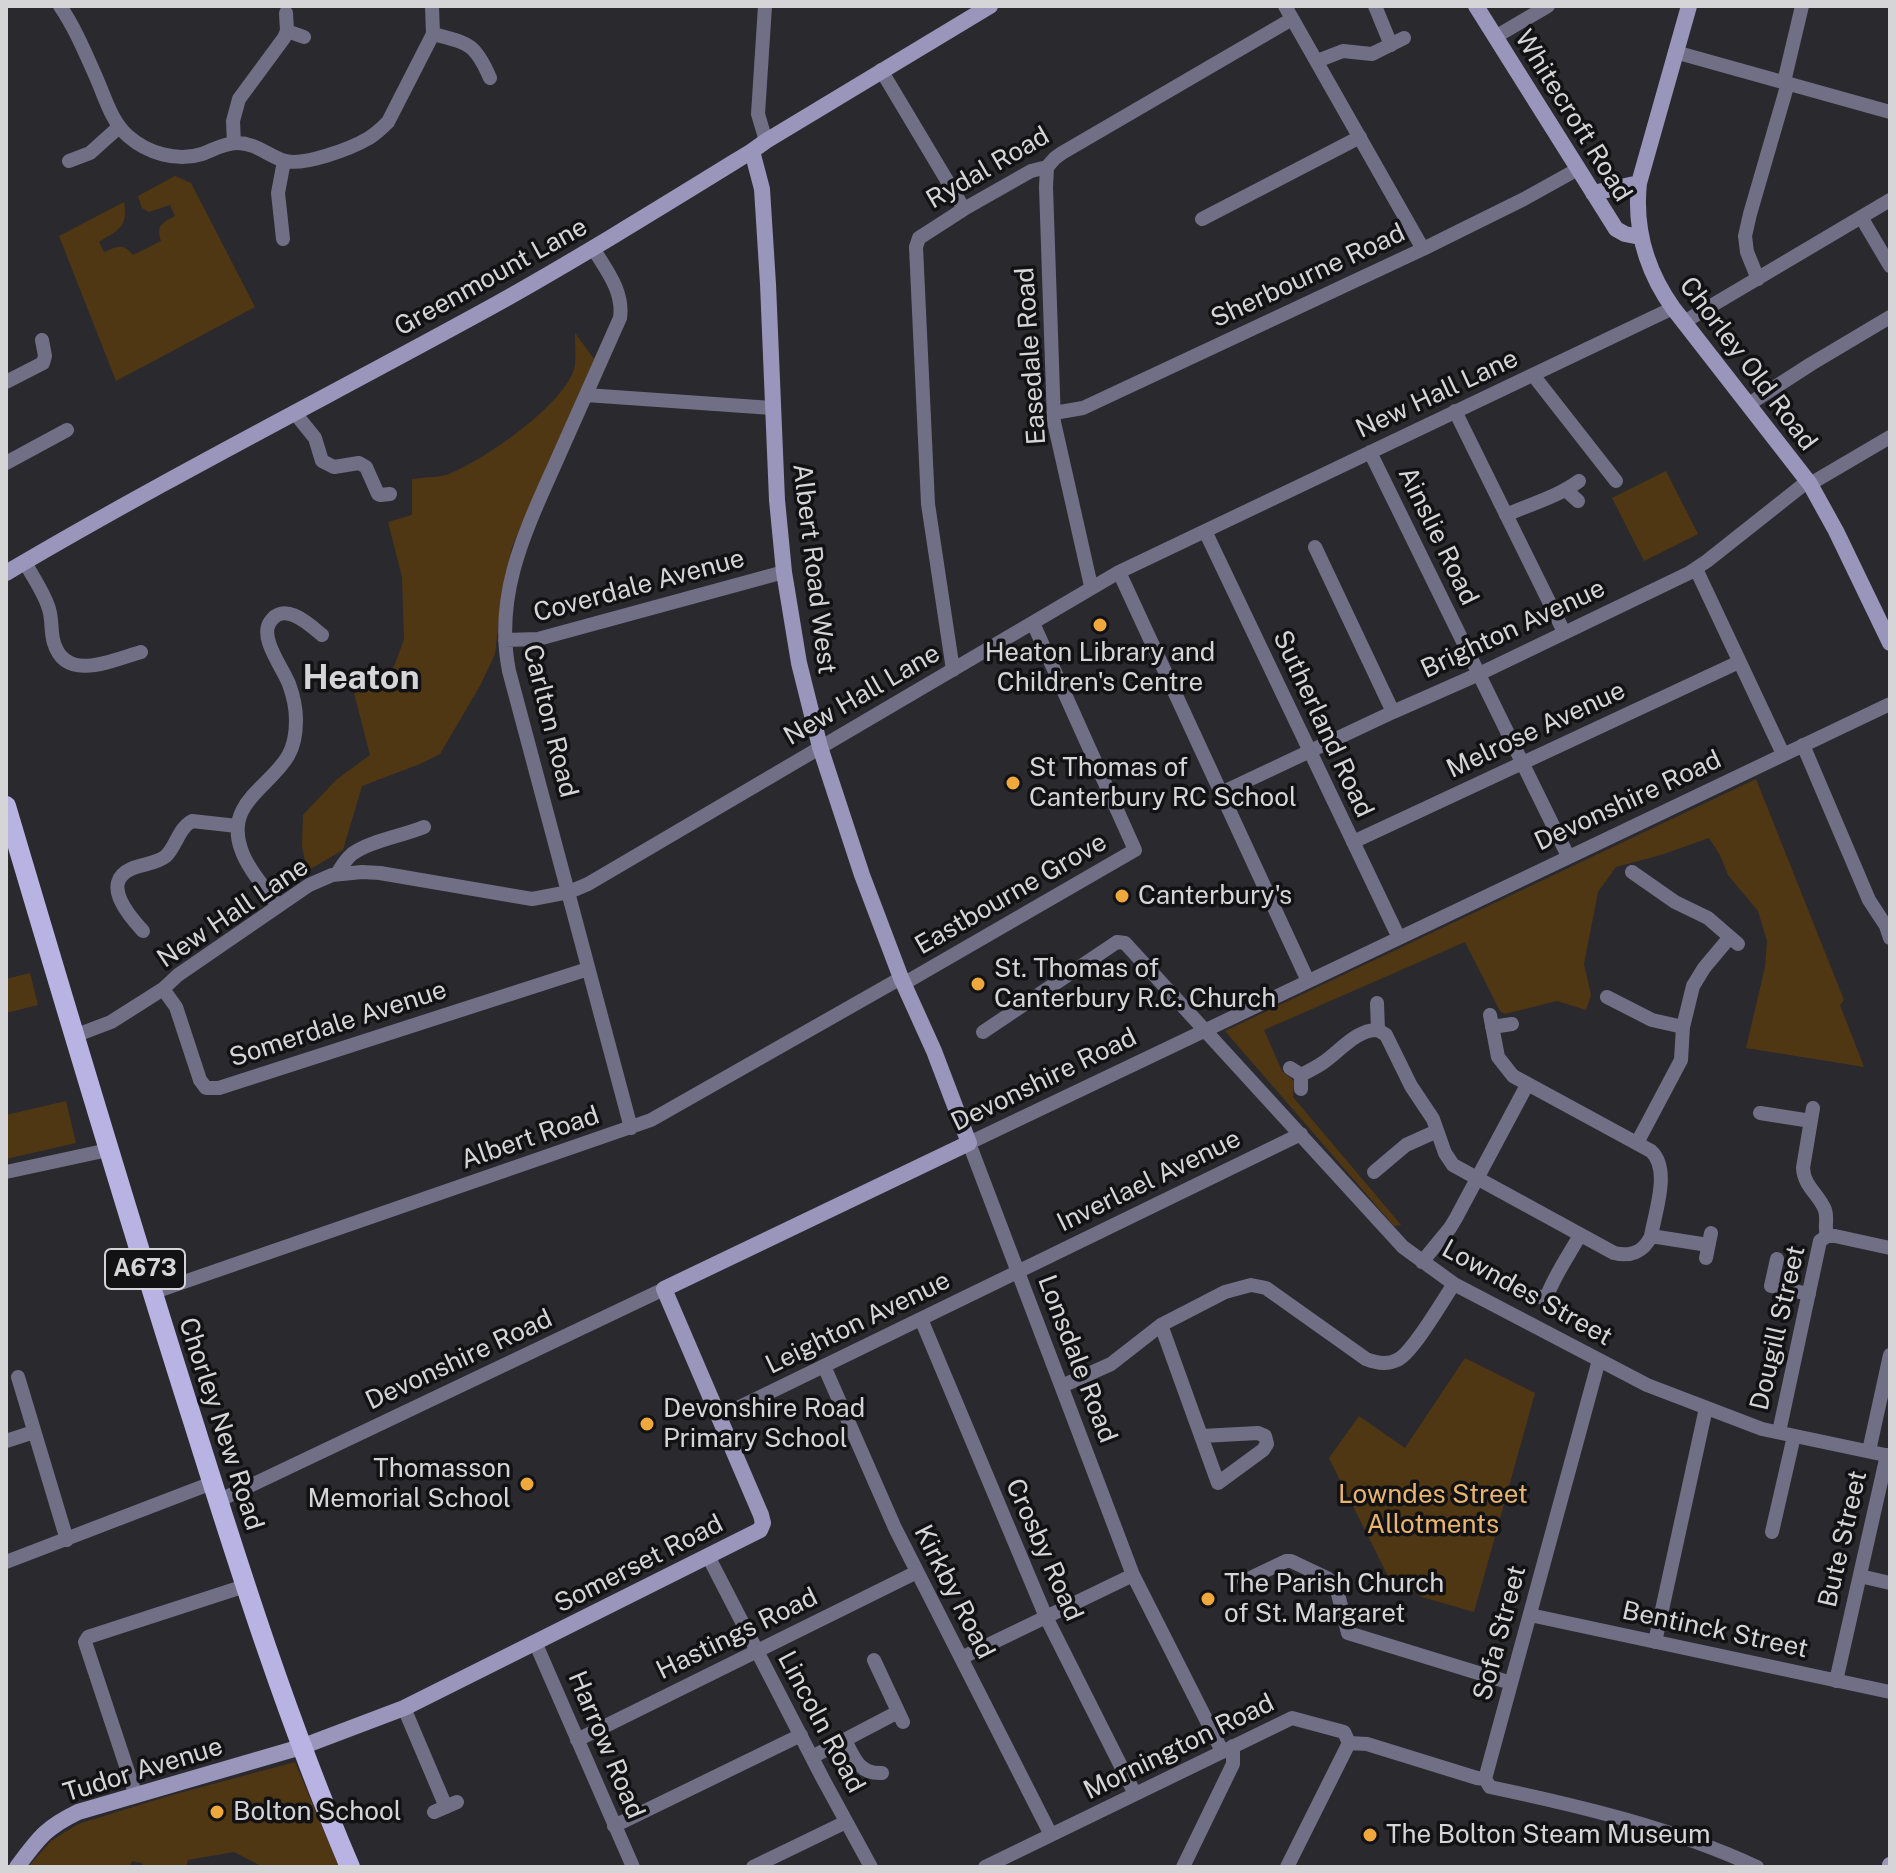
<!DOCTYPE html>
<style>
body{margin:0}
#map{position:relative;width:1896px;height:1873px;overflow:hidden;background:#2a292e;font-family:"Public Sans",sans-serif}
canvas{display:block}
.frame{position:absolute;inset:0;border:8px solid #d5d5d8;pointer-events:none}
</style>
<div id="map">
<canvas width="1896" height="1873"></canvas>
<div class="frame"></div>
</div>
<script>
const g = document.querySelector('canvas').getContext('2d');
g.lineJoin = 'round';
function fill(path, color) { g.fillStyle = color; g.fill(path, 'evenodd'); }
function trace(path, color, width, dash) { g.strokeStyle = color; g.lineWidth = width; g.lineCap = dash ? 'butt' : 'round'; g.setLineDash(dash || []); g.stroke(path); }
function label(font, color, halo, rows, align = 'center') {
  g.font = font + ' "Public Sans",sans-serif'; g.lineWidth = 7; g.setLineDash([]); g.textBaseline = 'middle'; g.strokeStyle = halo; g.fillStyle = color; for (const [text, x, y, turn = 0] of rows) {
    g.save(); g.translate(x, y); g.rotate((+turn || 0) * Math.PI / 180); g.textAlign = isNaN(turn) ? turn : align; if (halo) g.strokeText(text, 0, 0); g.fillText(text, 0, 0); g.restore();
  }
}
fill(new Path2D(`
 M175,176l16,7 64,124 -139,74 -57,-145 65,-34c4,26 -5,27 -25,40l5,10c14,-6 19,-9 29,3l28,-14c-5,-16 1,-18 14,-25l-5,-11 -21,7 -7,-4 -4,-12z
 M575,333l19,26 -82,188 -10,48 -7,59 -14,30 -41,70 -20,10 -58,22 -19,64 -36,21 -5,-25 1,-31 33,-35 34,-25 -16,-62 11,-3 10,-18 19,-5 10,-28 -2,-62 -14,-55 24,-7v-36c12,-2 26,-1 37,-5 35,-14 119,-71 126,-109 1,-10 0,-22 0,-32z
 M1666,471l32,63 -54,27 -32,-63z
 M1756,779l88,221 -4,5 24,62 -118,-19 19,-81 2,-26 -9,-30 -30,-36 -8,-20 -11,-17 -48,17 -45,12 -18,25 -14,72 7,31 -5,15 -29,-9 -52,13 -5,-3 -35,-69 -201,88 18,41 12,10 -1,16 108,128 -7,1 -169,-195z
 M30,973l8,32 -32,8v-34z
 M66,1101l10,42 -70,16v-44z
 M1465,1358l70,35 -61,219 -52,-15 -34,-21 -59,-118 30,-42 46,32z
 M295,1762l44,105h-76l-29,-15 -46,8 -2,7h-42l-2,-4 -10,-2 -3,6h-101l23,-26 27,-17 94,-29z`), '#503714');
trace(new Path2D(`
 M60,6c15,22 25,46 36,71 9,20 15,44 32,59 19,17 49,26 74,18 11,-4 22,-11 35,-11 18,0 29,11 45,17 19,8 70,-12 87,-22 8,-5 13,-10 19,-16l45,-88 -1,-28
 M765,6l-7,108 8,27
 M1285,6l138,243
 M1375,6l16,39
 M287,31l17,6
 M433,34c35,9 42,9 57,44
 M1495,37l53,-31
 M1675,52l215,60
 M1317,61l26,-10 29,3 32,-16
 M881,70l83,139
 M1784,82l18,-76
 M234,143l-1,-22 6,-22 45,-61 3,-7 -1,-18
 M69,161l21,-8 29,-26
 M1047,167l-1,20 8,235 37,164
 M1861,217l29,49
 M1202,219l158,-82
 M283,239l-5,-46 6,-32
 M593,248c13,22 31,43 27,70 -20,45 -40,90 -60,135 -31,71 -67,137 -51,218l122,457
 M1758,279l-11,-27 -2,-16 5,-22 38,-131
 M1684,322l206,-122
 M1533,375l83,106
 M6,382l37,-19 2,-7 -3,-16
 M586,395l186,13
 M1749,404l62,-40 79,-47
 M1455,411l109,221
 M294,412l21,26 7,23 12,6 25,-4 7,4 12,27 2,1 10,-1
 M1054,413l29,-5 340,-159 101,-50 54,-30
 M1370,452l198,404
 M6,463l61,-33
 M1810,484l80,-47
 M1566,490l12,11
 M1506,515c25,-11 51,-18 73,-34
 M1205,531l194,407
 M1315,547l78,165
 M25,562c7,14 18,29 23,44 5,12 2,25 6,37 12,40 59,17 87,9
 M1696,569l87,185
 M1119,572l189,409
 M505,640l33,-1 246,-67
 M953,670l-25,-166 -12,-257 3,-9 45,-29 67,-38 16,-4 8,-9 7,-5 230,-134
 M1803,745l66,155 17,26 4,12
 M1221,793l172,-81 86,-38 210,-101 18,-12 101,-80
 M1353,842l386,-180
 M1632,872l43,30 33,16 30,26
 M337,874c4,-7 8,-14 15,-20 18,-13 50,-18 72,-27
 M278,906c-12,-17 -31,-38 -37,-57 -16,-46 28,-61 47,-93 6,-10 8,-24 8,-36 0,-12 -3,-25 -7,-36 -6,-16 -30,-46 -19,-62 14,-22 40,3 52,13
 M143,931c-13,-14 -43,-48 -12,-62 11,-5 25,-5 35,-13 11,-11 12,-27 26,-35l45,5
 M903,984l232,-134 -102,-227
 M163,989l13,18 24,73 6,8h13l369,-119
 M1607,997l45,23 31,7
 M1377,1003l1,27 8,5 25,51 22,33 12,34 8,12 161,88c16,4 30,-1 37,-17 4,-24 20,-67 0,-85l-138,-75 -15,-19 -8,-42
 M1492,1027l20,-3
 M983,1032l134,-90 8,1 278,304 51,37 193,101 115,44 128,27
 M74,1036l37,-14 52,-33 15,-14 131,-90 23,-10 30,-3 18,1 152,26 37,-7 19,-8 531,-312 554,-264
 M1290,1068l11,7v14
 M1301,1075c8,-4 16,-8 23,-13 16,-11 33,-33 54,-32
 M1813,1108l-10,60c1,19 16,26 22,42 3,9 -1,17 2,26
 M1760,1113l51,8
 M1637,1143l44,-83 2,-33 10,-41 11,-18 26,-31
 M6,1172l102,-22
 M1374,1172l32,-27 31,-14
 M1651,1236l57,9
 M1827,1236h8l55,12
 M1706,1258l5,-25
 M1777,1259l-6,27 38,8
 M1422,1262l28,-34 6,-10 71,-133
 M152,1293l499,-173 250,-142
 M1547,1296c8,-22 22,-41 33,-61
 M1531,1298l16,-2 10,12
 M921,1319l125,298 89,177
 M1161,1325l57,158 45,-33 4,-6 -2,-8 -7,-3 -56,3
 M824,1366l71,162 156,307
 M18,1377l49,163
 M1062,1386l49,-22 50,-39 64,-33 26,-7 15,3 100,71c10,4 21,6 31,1 16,-7 45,-59 57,-76
 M719,1417l582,-283
 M1779,1432l41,-191 7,-5
 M6,1441l28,-9
 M1869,1451l21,-96
 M218,1501l446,-212
 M1772,1532l22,-96
 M708,1556l115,223 48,88
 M6,1562l206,-79
 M1860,1576l30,7
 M1244,1581l42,-20h5l36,17 5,4 6,12 10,39 163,50
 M1530,1615l360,77
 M535,1642l98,225
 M1655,1642l51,-234
 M961,1658l172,-83
 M874,1660l29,62
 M1836,1681l51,-226
 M404,1708l42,99
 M577,1740l340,-168
 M845,1740c9,18 14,34 37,33
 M1222,1751l-89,-176 -164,-432 921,-439
 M812,1757l86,-45
 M1485,1779l114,-419
 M136,1796l-51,-154 3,-5 157,-51
 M434,1812l23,-10
 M614,1826l187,-91
 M753,1867l93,-45
 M985,1867l307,-149 52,14 5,11 18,1 110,34 8,1 5,8c90,19 183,41 267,80
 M1183,1867l50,-103v-18
 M1287,1867l62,-124`), '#716f86', 14);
trace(new Path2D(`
 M1476,6l140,223 9,5 15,3
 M1689,6l-50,177c-5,47 7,87 34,125l137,176 26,47 54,112
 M1593,193l46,-10
 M6,573c159,-94 323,-177 485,-266 88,-49 175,-103 261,-156l14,-10 224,-135
 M17,1867c22,-29 28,-39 61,-55l223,-65 103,-39 356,-178 3,-7 -2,-8 -97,-226 305,-146 -35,-92 -33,-73 -39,-103 -42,-128 -21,-84 -15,-91 -7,-72 -9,-216 -6,-95 -10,-38
 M1890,1867v-2`), '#9a95bb', 16);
trace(new Path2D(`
 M6,806c61,206 122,411 187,615 47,150 95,301 157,446`), '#b9b3e4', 20);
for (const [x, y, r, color] of [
 [1100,625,8,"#eea83c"],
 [1013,783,8,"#eea83c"],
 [1122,896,8,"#eea83c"],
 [978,984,8,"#eea83c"],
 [647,1424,8,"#eea83c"],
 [527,1484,8,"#eea83c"],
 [1208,1599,8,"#eea83c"],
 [217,1812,8,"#eea83c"],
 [1370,1835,8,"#eea83c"]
]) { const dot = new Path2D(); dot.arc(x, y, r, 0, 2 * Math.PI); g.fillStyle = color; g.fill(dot); trace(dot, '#121214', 3); }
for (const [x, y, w] of [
 [145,1269,80]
]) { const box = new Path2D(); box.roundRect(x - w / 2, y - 20, w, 40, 6); g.fillStyle = '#121214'; g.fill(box); trace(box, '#d5d5d8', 2); }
label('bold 24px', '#d5d5d8', null, [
 ["A673",145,1269]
]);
label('26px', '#d5d5d8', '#121214', [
 ["Whitecroft Road",1573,116,58],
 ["Rydal Road",988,168,-30],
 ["Sherbourne Road",1308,276,-25],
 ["Greenmount Lane",491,277,-29],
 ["Easedale Road",1031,356,-94],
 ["Chorley Old Road",1748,364,53],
 ["New Hall Lane",1437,394,-25],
 ["Ainslie Road",1438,536,64],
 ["Albert Road West",814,569,83],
 ["Coverdale Avenue",639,586,-15],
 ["Brighton Avenue",1513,629,-25],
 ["New Hall Lane",862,695,-30],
 ["Carlton Road",550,721,76],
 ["Sutherland Road",1323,724,65],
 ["Melrose Avenue",1536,730,-25],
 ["Devonshire Road",1628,801,-25],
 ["Eastbourne Grove",1011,894,-30],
 ["New Hall Lane",233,913,-34],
 ["Somerdale Avenue",338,1024,-18],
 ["Devonshire Road",1044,1080,-26],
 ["Albert Road",530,1138,-19],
 ["Inverlael Avenue",1149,1181,-26],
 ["Lowndes Street",1527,1293,29],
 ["Leighton Avenue",858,1323,-26],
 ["Dougill Street",1778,1328,-77],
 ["Lonsdale Road",1077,1359,69],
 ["Devonshire Road",459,1360,-25],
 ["Chorley New Road",221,1424,72],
 ["Bute Street",1843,1539,-77],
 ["Crosby Road",1044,1550,66],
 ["Somerset Road",639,1564,-27],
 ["Kirkby Road",954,1592,63],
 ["Bentinck Street",1715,1630,12],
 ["Sofa Street",1500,1633,-75],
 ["Hastings Road",737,1634,-26],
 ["Lincoln Road",821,1722,62],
 ["Harrow Road",606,1745,67],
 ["Mornington Road",1179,1747,-26],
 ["Tudor Avenue",143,1770,-17]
]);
label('26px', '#d5d5d8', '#121214', [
 ["Heaton Library and",1100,653,"center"],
 ["Children's Centre",1100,683,"center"],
 ["St Thomas of",1029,768],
 ["Canterbury RC School",1029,798],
 ["Canterbury's",1138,896],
 ["St. Thomas of",994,969],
 ["Canterbury R.C. Church",994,999],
 ["Devonshire Road",663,1409],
 ["Primary School",663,1439],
 ["Thomasson",511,1469,"right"],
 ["Memorial School",511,1499,"right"],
 ["The Parish Church",1224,1584],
 ["of St. Margaret",1224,1614],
 ["Bolton School",233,1812],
 ["The Bolton Steam Museum",1386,1835]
], 'left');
label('26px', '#eab56b', '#121214', [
 ["Lowndes Street",1433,1495],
 ["Allotments",1433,1525]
]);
label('bold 34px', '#d5d5d8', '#121214', [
 ["Heaton",361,679]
]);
</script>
